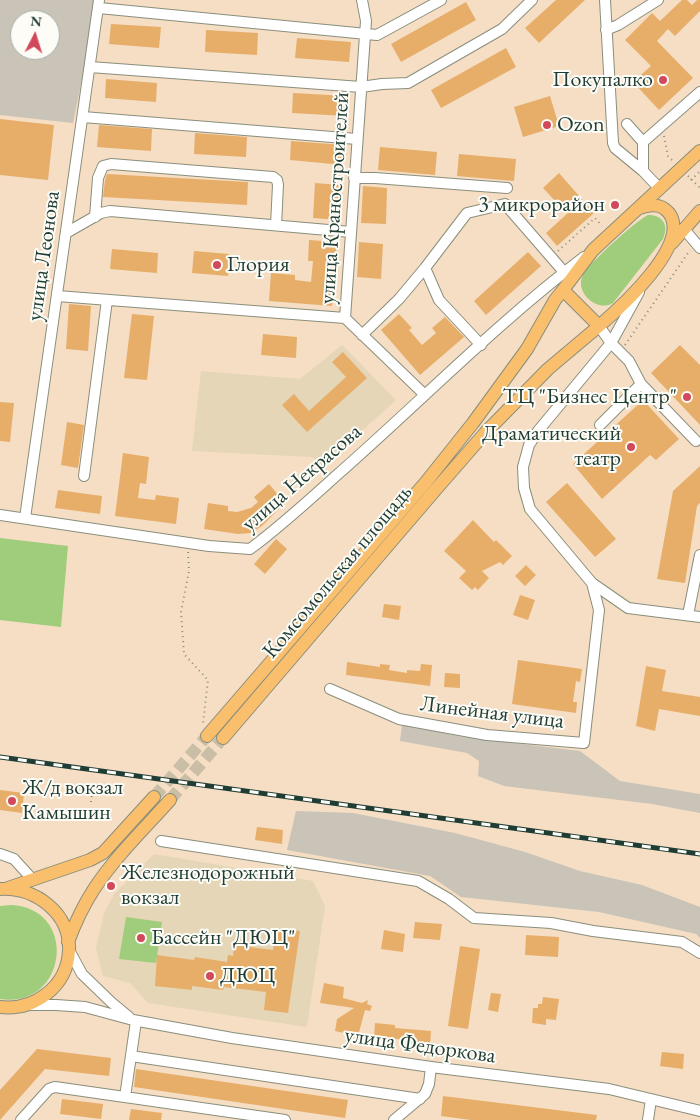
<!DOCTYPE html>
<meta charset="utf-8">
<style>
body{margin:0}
#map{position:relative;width:700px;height:1120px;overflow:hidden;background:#f5dec4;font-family:"EB Garamond",serif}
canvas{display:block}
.north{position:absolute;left:10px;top:10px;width:50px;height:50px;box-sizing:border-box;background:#fdfcf7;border:1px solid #a4b0a9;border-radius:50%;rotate:5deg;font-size:14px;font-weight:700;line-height:20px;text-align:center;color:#1f3d34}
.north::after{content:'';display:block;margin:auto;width:18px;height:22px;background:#d1495b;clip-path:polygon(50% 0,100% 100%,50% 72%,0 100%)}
</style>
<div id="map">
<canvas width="700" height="1120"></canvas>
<div class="north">N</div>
</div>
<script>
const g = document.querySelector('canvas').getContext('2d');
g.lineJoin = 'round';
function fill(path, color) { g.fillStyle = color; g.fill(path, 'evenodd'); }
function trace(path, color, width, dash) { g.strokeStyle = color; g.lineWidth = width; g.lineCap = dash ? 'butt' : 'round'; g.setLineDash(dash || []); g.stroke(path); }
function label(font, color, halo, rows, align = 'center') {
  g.font = font + ' "EB Garamond",serif'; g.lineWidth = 4; g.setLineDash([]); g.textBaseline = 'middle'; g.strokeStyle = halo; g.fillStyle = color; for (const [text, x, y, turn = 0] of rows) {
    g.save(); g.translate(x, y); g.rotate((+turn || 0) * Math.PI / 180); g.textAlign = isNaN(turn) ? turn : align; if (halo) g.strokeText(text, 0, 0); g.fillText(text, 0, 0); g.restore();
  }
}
fill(new Path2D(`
 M342,345l54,55 -74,67 -10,-10 -120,-6 9,-80 99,8z
 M154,854l159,27 12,25 -18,121 -159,-24 -18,-20 -27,-7 -7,-28 8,-35 10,-19z`), '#e4d6b7');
fill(new Path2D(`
 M0,0h98l-25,123 -73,-8zM20,20h30v30h-30z
 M402,725l62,12 116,14 40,30 80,13v19l-48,-9 -148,-18 -26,-10 1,-15 -12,-8 -67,-12z
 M296,811l57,2 102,20 70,19 55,19 62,14 58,22v31l-4,-4 -97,-22 -138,-15 -31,-21 -143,-26z`), '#c9c3b8');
fill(new Path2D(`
 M648,215c15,0 21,10 15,24l-50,64c-16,10 -39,-11 -30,-28 4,-10 54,-55 65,-60z
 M0,538l68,8 -7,81 -61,-7z
 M11,905c68,3 57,104 -11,94v-93z
 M126,917l36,5 -6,41 -37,-4z`), '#9fcd7b');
fill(new Path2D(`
 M556,0h29l-46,43 -14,-15z
 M682,0h5l5,5 5,-5h3v11l-25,25 -7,-7 -11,12 36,37 -34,32 -26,-28 18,-16 -26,-26 27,-27 8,8z
 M466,2l10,18 -75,42 -10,-18z
 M111,24l50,3 -2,21 -50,-4z
 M206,30l52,3 -1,22 -52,-3z
 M297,38l54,4 -2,20 -54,-4z
 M506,48l10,19 -75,41 -10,-18z
 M106,79l51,4 -1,19 -51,-4z
 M293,93l53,3 -1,20 -53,-3z
 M550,96l9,30 -36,11 -9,-30z
 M0,119l54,6 -6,55 -48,-5z
 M99,125l53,4 -1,22 -54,-4z
 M195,133l52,4 -1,20 -52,-3z
 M291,141l53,4 -1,20 -53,-5z
 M380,147l57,5 -2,23 -57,-5z
 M459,154l57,5 -2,22 -57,-5z
 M559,173l35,40 -37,33 -11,-13 23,-21 -11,-13 -3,2 -12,-13z
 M107,174l141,8 -1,23 -144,-8 2,-17z
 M315,183l26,2 -2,35 -26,-2z
 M363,186l24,2 -1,36 -25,-1z
 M309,240l28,2 -5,64 -63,-5 2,-28 24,2v5l16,2 2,-21h-5z
 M359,242l24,2 -2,35 -24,-2z
 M112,249l46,4 -1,20 -47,-4z
 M194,251l35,3 -1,22 -36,-3z
 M528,252l13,14 -55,49 -12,-14z
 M69,304l22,2 -3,45 -22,-2z
 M132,314l22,2 -7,64 -23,-2z
 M399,314l13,14 -3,2 13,15 14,-12 -4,-5 13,-11 19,20 -44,38 -39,-45z
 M263,334l34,3 -1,21 -35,-3z
 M680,345l20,20v60l-49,-52z
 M343,352l24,26 -60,54 -25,-27 12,-11 15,17 37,-34 -14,-15z
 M643,400l36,39 -23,21 -6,-5 -48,44 -29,-35z
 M0,402l14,1 -4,39 -10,-1z
 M67,422l17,3 -6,43 -17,-3z
 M123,453l26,4 -3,27 -6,-1 -2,15 17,2 1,-5 23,3 -3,26 -61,-8z
 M700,466v37l-3,3 -12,77 -28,-4 16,-88z
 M567,483l49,56 -21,18 -49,-55z
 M269,484l16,19 -23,23 -12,7 -12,1 -34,-5 4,-26 20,3v5l9,1 14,-4 7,-6 -4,-5z
 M58,490l44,6 -2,18 -45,-6z
 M473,520l21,22 2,-2 16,16 -9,9 -3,-3 -18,9 7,7 -11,12 -3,-3 -3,3 -13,-12 7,-7 -22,-20z
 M276,539l11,10 -22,25 -11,-10z
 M526,565l10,10 -11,11 -10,-10z
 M520,595l15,5 -7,20 -15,-5z
 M384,604l17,2 -2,14 -17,-3z
 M518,660l64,9 -2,13 -4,-1 -3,21h4l-1,11 -64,-9z
 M347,662l33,5v-3l10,1 -1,5 18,3v-3l13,1 1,-7 11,1 -2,21 -84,-11z
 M646,666l20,4 -4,21 38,6v19l-41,-7 -4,22 -19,-5z
 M445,673l15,1v14l-16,-1z
 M0,790l24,3 -2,20 -22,-3z
 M257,827l26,3 -1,14 -27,-4z
 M415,922l27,2 -2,16 -27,-2z
 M276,928l24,3 -12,82 -24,-3 2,-18 -42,-5 -1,3 -31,-4v4l-37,-4 2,-31 37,5 1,-3 32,5 1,-7 5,1 1,-11 39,5z
 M384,930l21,4 -2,18 -22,-3z
 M526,935l33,2 -1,20 -33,-2z
 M460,946l20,3 -12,80 -20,-3z
 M324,983l20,4 -1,11 19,5 6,-3 -1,4 5,2 -2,5 -5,-1 -7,26 -23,-5 2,-12 17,-11 -34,-5z
 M491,993l10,1 -3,18 -10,-2z
 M543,997l16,2 -3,21 -10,-1v6l-14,-2 1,-15h5v-4h4z
 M375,1023l20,2v3l36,3 -1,14 -23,-2v-3l-33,-3z
 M37,1049l74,9 -2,18 -64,-7 -45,51v-30z
 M662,1052l22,2 -1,15 -23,-3z
 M136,1069l212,31 -3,18 -211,-31z
 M443,1096l154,19 -1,5h-125l-30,-4z
 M62,1099l41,5 -2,15 -41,-5z
 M131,1109l31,4 -1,7h-32z`), '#e7ae6a');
trace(new Path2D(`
 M154,797l53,-61
 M170,800l53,-62`), '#cabea7', 12, [12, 6]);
const minor = new Path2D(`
 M362,0l4,21 -21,297 80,77
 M605,0l8,143 2,5 28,23 17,18
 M99,8l278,27 64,-35
 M606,30l12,-5 40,-25
 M90,67l271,20 21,-3 26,-1 94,-54 30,-29
 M83,117l274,22
 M627,124l16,18
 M643,171v-29l57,-50
 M354,178h21l132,10
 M95,217l3,-39 5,-12 8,-2 162,13 4,3 1,5 -2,40
 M684,229l16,19
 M66,233l35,-20 9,-2 241,21
 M425,268l42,-55 38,-9 59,68
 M639,292l-28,51 -73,88 -9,14 -6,22 1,21 6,21 62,74 36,25 72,9
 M57,296l288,22
 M599,326l12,17 18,18 12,23 55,57
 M362,335l37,-36 26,-31 14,32 42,45
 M600,425l41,-41
 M84,476l23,-176
 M0,515l209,31 41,3c31,-23 58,-48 87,-74 82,-72 160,-152 247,-218
 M25,518l74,-518
 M688,615l12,-60
 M330,689l69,30 88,16 97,8 15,-133 -7,-27
 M161,841l257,40 31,18 25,19 77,5 42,8 89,11 18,11
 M0,854l14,5 19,21
 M69,950l13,24 29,28 18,15
 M27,1005h29l29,2 48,13 99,18 199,29 178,22 91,22
 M131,1056l289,43
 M125,1097l11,-76
 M21,1120l28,-31 6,-2 230,33
 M394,1120l31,-26 4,-10 2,-17
 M648,1120l3,-21`);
const major = new Path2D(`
 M637,209c11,-4 23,-7 32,4 23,31 -49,95 -70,113l-36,-36 30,-40 107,-99
 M672,243l28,-32
 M207,736l219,-254 47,-59 54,-74 28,-49 8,-10
 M223,738l214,-250 48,-55 63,-64 51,-43
 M8,888l82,-28 13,-7 51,-56
 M0,889c35,-2 71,24 69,62 -2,36 -35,60 -69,56
 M68,942c7,-19 15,-36 26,-53 21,-32 50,-60 76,-89`);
trace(minor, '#8a8e7c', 12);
trace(major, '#8a8e7c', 14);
trace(new Path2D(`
 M664,136l4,20 4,4
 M688,176l12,12
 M691,180l9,-9
 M558,251l37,-33 7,8
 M625,345l65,-95
 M188,552l1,19 -8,41 3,42 24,26 -5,44
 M91,802l1,-9`), '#8a8e7c', 2, [1, 4]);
trace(minor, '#fff', 10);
trace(major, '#f9bf6d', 12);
const rail = new Path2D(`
 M0,757l700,97`);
trace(rail, '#1f3d34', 5);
trace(rail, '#fdfcf7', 3, [9]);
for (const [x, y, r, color] of [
 [663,80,5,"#d1495b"],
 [547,125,5,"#d1495b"],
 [615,205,5,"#d1495b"],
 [217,265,5,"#d1495b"],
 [687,397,5,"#d1495b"],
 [631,447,5,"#d1495b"],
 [12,801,5,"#d1495b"],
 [111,886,5,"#d1495b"],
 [141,938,5,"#d1495b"],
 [210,976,5,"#d1495b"]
]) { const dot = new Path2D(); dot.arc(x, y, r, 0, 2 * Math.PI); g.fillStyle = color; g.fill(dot); trace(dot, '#fdfcf7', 2); }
label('22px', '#1f3d34', '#fdfcf7', [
 ["Покупалко",653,80,"right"],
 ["Ozon",557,125],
 ["3 микрорайон",605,205,"right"],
 ["Глория",227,265],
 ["ТЦ \"Бизнес Центр\"",677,397,"right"],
 ["Драматический",621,434,"right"],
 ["театр",621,459,"right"],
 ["Ж/д вокзал",22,788],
 ["Камышин",22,813],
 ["Железнодорожный",121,873],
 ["вокзал",121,898],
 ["Бассейн \"ДЮЦ\"",151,938],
 ["ДЮЦ",220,976]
], 'left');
label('22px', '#1f3d34', '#fdfcf7', [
 ["улица Краностроителей",335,198,-86],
 ["улица Леонова",44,256,-82],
 ["улица Некрасова",302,478,-41],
 ["Комсомольская площадь",338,572,-50],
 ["Линейная улица",492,713,7],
 ["улица Федоркова",420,1046,8]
]);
</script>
